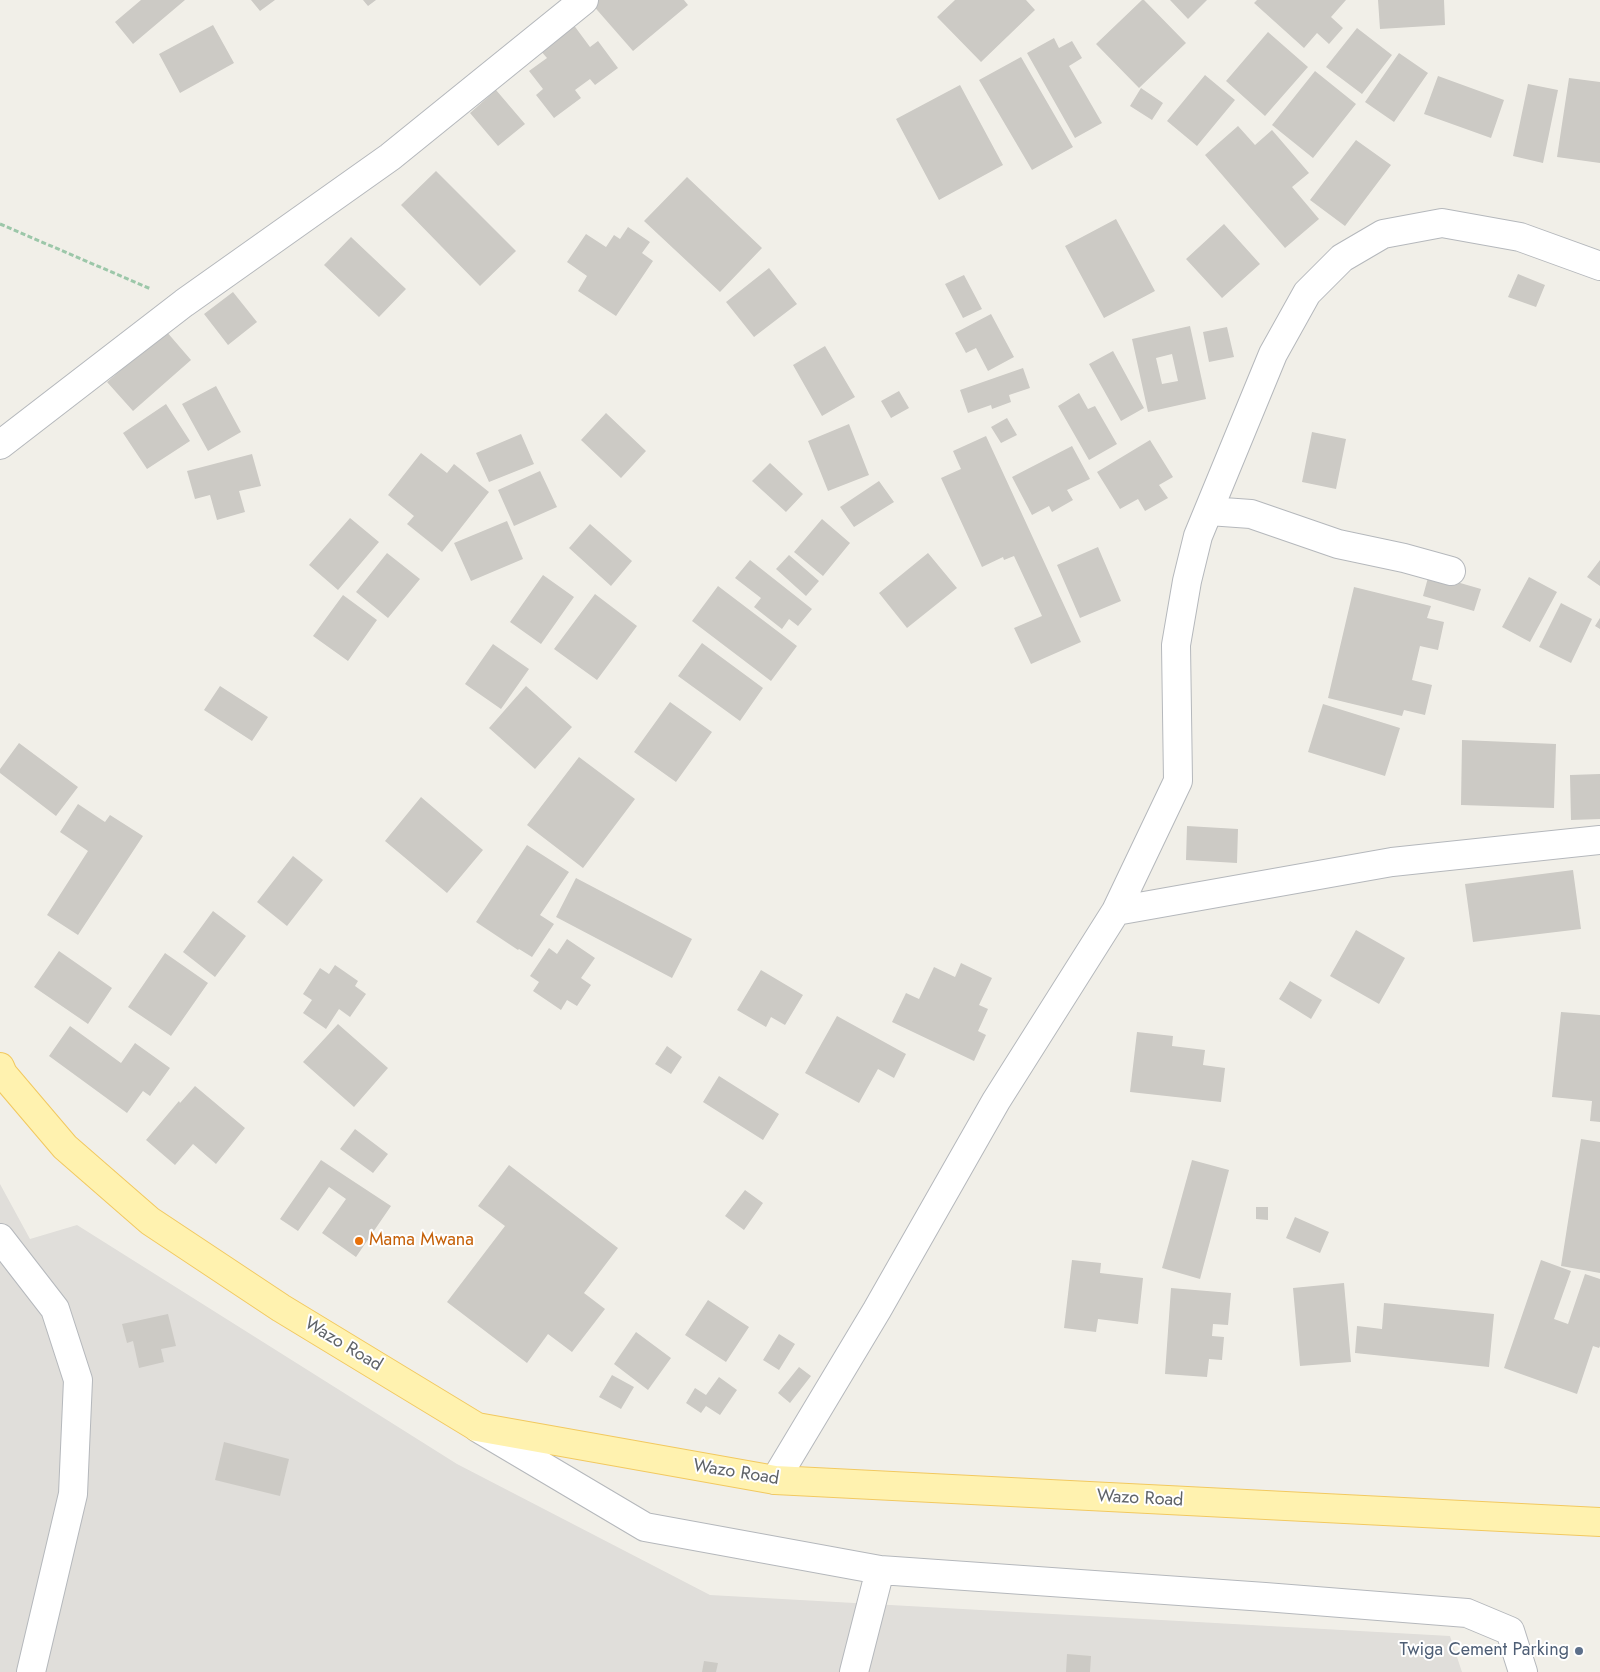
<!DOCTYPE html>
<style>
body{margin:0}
canvas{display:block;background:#f1efe8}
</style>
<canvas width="1600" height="1672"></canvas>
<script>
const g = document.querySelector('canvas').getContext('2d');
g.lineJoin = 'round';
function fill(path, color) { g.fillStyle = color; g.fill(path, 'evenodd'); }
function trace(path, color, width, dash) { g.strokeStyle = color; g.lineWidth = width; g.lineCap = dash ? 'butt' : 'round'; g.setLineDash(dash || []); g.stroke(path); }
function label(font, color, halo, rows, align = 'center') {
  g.font = font + ' Jost,sans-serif'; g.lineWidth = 4; g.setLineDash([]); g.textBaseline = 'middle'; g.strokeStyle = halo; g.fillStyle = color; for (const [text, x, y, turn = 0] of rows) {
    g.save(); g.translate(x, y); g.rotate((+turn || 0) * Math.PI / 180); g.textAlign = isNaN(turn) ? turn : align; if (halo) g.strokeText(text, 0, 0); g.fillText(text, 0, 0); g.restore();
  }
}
fill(new Path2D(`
 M0,1184l30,55 47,-14 380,239 253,131 740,41 12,36h-1462z`), '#e0deda');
fill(new Path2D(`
 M141,0h44l-52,44 -18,-22z
 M251,0h24l-15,11z
 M363,0h13l-8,6z
 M595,0h89l4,5 -55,46 -42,-48z
 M955,0h71l9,10 -54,52 -44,-45z
 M1142,0h2l42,43 -47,45 -43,-44z
 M1170,0h37l-19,19z
 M1257,0h89l-15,17 12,11 -14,16 -12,-11 -13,15 -50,-45z
 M1378,0h66l1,25 -65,4z
 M573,24l17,23 8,-6 20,27 -23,17 -5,-6 -15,11 6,8 -27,20 -18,-23 7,-6 -14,-18 18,-13 -7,-8z
 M213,25l21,38 -54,30 -21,-39z
 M1357,28l35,27 -30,39 -36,-27z
 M1268,32l40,35 -43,49 -39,-35z
 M1054,38l5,10 13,-7 10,17 -13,8 33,57 -27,15 -48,-85z
 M1399,53l29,20 -34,49 -29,-20z
 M1021,57l52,90 -41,23 -53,-90z
 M1315,71l41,33 -43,54 -41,-33z
 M1205,75l30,25 -38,46 -30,-25z
 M1438,76l66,24 -13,38 -67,-24z
 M1569,78l31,4v81l-43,-6z
 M1528,84l30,6 -15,73 -30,-7z
 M960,85l43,80 -64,35 -43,-81z
 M1141,88l22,15 -11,17 -22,-14z
 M496,90l29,34 -27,22 -28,-33z
 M1238,126l17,19 17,-15 37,43 -17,14 27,32 -34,29 -80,-93z
 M1356,140l35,25 -46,61 -35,-26z
 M436,171l80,80 -36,35 -79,-81z
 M687,177l75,71 -42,44 -76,-71z
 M1116,219l39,72 -51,27 -39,-72z
 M1224,224l36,40 -38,34 -36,-39z
 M628,227l22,15 -8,11 11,8 -37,55 -38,-25 9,-15 -20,-14 19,-28 20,13 8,-12 6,4z
 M351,237l55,52 -27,28 -55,-52z
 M769,268l28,36 -43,33 -28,-35z
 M1518,274l27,11 -9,22 -28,-10z
 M964,275l18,34 -19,9 -18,-34z
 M233,292l24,30 -29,23 -24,-31z
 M991,314l23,43 -26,14 -12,-23 -10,5 -11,-20z
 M1190,326l16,73 -58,13 -16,-73zM1172,354l6,27 -16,3 -6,-26z
 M1227,327l7,30 -25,5 -6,-30z
 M166,331l25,29 -58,51 -26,-29z
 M825,346l30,51 -33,19 -29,-51z
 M1113,351l31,57 -23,13 -32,-57z
 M1023,368l7,20 -21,7 2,7 -19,7 -1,-4 -23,8 -8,-23z
 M216,386l25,46 -33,19 -26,-47z
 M899,391l10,17 -18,10 -10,-17z
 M1079,393l9,16 7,-3 22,38 -28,16 -31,-54z
 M166,404l24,37 -43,28 -24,-36z
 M606,413l40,38 -25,27 -40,-38z
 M1007,418l10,17 -16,8 -10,-16z
 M849,424l20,51 -41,16 -20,-50z
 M1312,432l34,7 -10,50 -34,-7z
 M521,434l13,30 -45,18 -13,-29z
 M986,436l95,206 -50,22 -17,-36 28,-12 -28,-60 -10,4 -1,-3 -21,10 -41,-89 20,-9 -8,-18z
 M1150,440l23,37 -14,8 9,13 -23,13 -7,-12 -18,10 -23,-37z
 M1072,446l18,33 -23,11 6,10 -21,12 -3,-6 -17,9 -20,-38z
 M421,453l26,20 7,-9 35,28 -47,60 -35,-28 7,-8 -26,-21z
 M252,454l9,32 -22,5 6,21 -28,8 -7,-25 -15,4 -8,-28z
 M770,463l33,31 -17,18 -34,-31z
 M540,471l17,36 -43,19 -16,-36z
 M879,481l15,21 -40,25 -14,-20z
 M350,518l29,24 -41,48 -29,-25z
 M822,519l28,24 -27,33 -29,-24z
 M507,521l16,38 -52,22 -17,-38z
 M590,524l42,37 -21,25 -42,-38z
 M1098,547l23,54 -41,17 -23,-53z
 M387,553l33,26 -32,39 -32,-26z
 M928,553l29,35 -50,40 -28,-35z
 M789,555l30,26 -13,15 -30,-27z
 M750,560l62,49 -14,17 -9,-7 -7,10 -28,-22 7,-9 -26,-20z
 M1600,560v26l-13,-9z
 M1429,574l52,15 -7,22 -51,-15z
 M543,575l31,22 -33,47 -31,-22z
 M1529,577l28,15 -27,50 -28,-15z
 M718,586l79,60 -26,35 -79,-60z
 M1354,587l77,19 -4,12 17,4 -6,28 -18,-4 -8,34 20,5 -7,30 -21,-5 -2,6 -74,-18z
 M595,594l42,32 -40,54 -43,-31z
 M343,595l34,25 -29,41 -35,-25z
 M1561,603l31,16 -21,44 -32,-16z
 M1600,618v11l-5,-3z
 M702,643l61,45 -23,33 -62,-45z
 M493,644l36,25 -28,40 -36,-25z
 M220,686l48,31 -16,24 -48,-31z
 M526,686l46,41 -37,42 -46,-41z
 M670,702l42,30 -36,50 -42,-30z
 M1323,704l77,24 -15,48 -77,-24z
 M1462,740l94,4 -2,64 -93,-3z
 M19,743l59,44 -22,29 -56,-43v-4z
 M579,757l56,42 -52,69 -56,-43z
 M1600,774v45l-29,1 -1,-45z
 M421,797l62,53 -36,43 -62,-52z
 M78,804l27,18 5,-7 33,21 -65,99 -31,-20 41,-64 -28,-19z
 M1187,826l51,3 -1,34 -51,-3z
 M527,845l42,27 -29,43 14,9 -22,33 -13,-8 -1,1 -42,-28z
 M293,856l30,24 -36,46 -30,-24z
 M1573,870l8,59 -108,13 -8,-58z
 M576,878l116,61 -20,39 -116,-61z
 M213,911l33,25 -31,41 -32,-25z
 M1356,930l49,28 -26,46 -49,-28z
 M567,939l28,19 -14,20 10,7 -14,21 -10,-6 -6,10 -28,-19 6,-9 -9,-6 19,-28 8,6z
 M59,951l53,37 -24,36 -54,-37z
 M165,953l43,30 -37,53 -43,-29z
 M961,963l31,15 -13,27 9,4 -10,22 8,4 -12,26 -82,-39 14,-29 13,6 15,-32 21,10z
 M335,965l23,16 -3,5 11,8 -16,23 -11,-8 -13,20 -23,-16 9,-13 -9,-6 17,-26 9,6z
 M761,970l42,25 -18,30 -14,-8 -5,10 -29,-17z
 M1290,981l32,19 -11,19 -32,-20z
 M1561,1012l39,3v107l-10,-1 2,-20 -40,-4z
 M837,1016l69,38 -12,24 -16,-9 -19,34 -54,-30z
 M338,1024l50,44 -34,39 -51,-45z
 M70,1026l51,37 14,-20 35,25 -20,28 -7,-5 -16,22 -78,-57z
 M1137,1032l36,4 -1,10 33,4 -2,15 22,3 -4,34 -91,-10z
 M667,1046l15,11 -11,17 -16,-10z
 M719,1076l60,38 -16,26 -60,-38z
 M195,1086l50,42 -29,36 -23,-20 -18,21 -29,-25 33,-39 1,2z
 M355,1129l33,25 -15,19 -33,-24z
 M1581,1139l19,3v131l-39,-7z
 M321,1160l70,46 -35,51 -34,-24 24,-34 -17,-12 -31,44 -18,-12z
 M1192,1160l37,10 -29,109 -38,-11z
 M509,1165l109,83 -34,45 21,16 -33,43 -24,-18 -21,29 -80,-61 58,-76 -27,-20z
 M745,1190l18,13 -19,27 -19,-14z
 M1256,1207h12v13l-12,-1z
 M1295,1217l34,15 -9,21 -34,-15z
 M1072,1260l29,3 -1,10 43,5 -5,46 -40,-5 -2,13 -32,-4z
 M1541,1260l30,11 -17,48 14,5 17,-50 15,5v67l-1,2 -6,-2 -16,48 -73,-26z
 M1344,1283l7,79 -51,4 -7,-78z
 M1171,1288l60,5 -3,32 -15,-1 -1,12 12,1 -2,23 -13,-1 -2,18 -42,-3z
 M708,1300l41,27 -23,35 -41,-27z
 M1384,1303l110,11 -5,53 -134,-14 2,-27 25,3z
 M168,1314l8,32 -15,3 3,13 -25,6 -6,-27 -6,2 -5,-19z
 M636,1332l35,26 -23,32 -34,-26z
 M779,1334l16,10 -16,26 -16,-10z
 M799,1367l12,9 -21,27 -12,-10z
 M612,1375l22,12 -13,22 -22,-12z
 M719,1377l18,13 -17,25 -14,-9 -5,7 -15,-10 9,-15 11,7z
 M224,1442l65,17 -9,37 -65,-16z
 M1067,1654l24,2 -1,16h-24z
 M704,1661l14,2 -2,9h-14z`), '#cccac5');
const minor = new Path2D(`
 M0,445l184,-142 206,-146 194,-157
 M1209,511l42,3 87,30 66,14 47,13
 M1116,911l276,-49 208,-22
 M0,1238l55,71 23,71 -5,114 -42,178
 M478,1428l167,99 235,43 385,27 202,16 43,18 13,41
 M775,1480l102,-170 119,-209 120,-190 62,-130 -2,-136 11,-64 11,-45 75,-182 34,-61 35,-35 41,-24 59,-11 78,14 80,29
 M854,1672l26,-102`);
const major = new Path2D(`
 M0,1067l3,7 62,73 85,74 131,87 196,119 298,53 825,42`);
trace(minor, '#b5b8bc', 30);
trace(major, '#f2c960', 30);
trace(new Path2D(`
 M0,224l151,65`), '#9cc7a9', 3, [5, 2.5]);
trace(minor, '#fff', 28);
trace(major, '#fff2af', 28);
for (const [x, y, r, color] of [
 [359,1241,5,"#e8710a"],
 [1579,1651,5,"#5c6f8a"]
]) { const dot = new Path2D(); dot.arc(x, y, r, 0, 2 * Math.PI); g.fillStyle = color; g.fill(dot); trace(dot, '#fff', 2); }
label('18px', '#c56008', '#fff', [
 ["Mama Mwana",369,1241]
], 'left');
label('18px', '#5f6368', '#fff', [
 ["Wazo Road",343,1345,31],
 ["Wazo Road",736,1473,9],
 ["Wazo Road",1140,1499,3]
]);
label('18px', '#4e5e75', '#fff', [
 ["Twiga Cement Parking",1569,1651]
], 'right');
</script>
